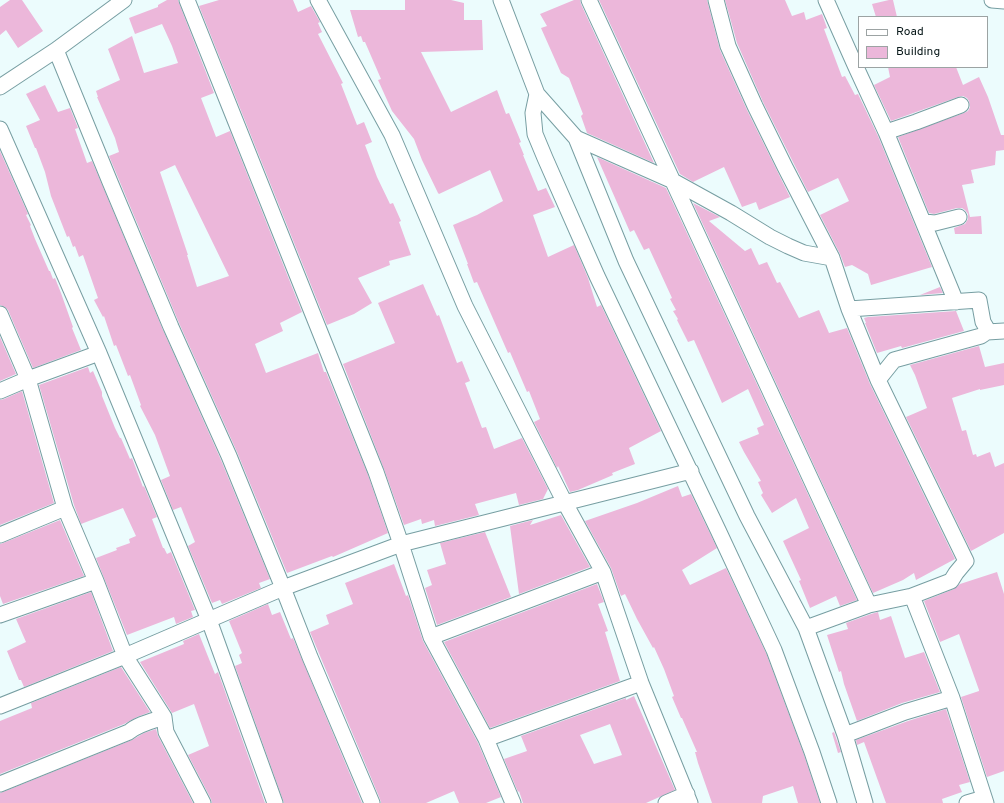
<!DOCTYPE html>
<style>
body{margin:0}
#map{position:relative;width:1004px;height:803px;overflow:hidden;background:#ecfcfd;font-family:Overpass,sans-serif}
canvas{display:block}
.legend{position:absolute;left:858px;top:16px;width:130px;height:52px;box-sizing:border-box;background:#fff;border:1px solid #9ca3a3;margin:0;padding:5px 7px;list-style:none;font-size:12px;color:#081819}
.legend li{display:flex;align-items:center;gap:8px;height:20px}
.legend b{width:20px;border:1px solid #9ca3a3}
</style>
<div id="map">
<canvas width="1004" height="803"></canvas>
<ul class="legend">
<li><b style="height:5px;background:#fff"></b>Road</li>
<li><b style="height:11px;background:#ecb7da"></b>Building</li>
</ul>
</div>
<script>
const g = document.querySelector('canvas').getContext('2d');
g.lineJoin = 'round';
function fill(path, color) { g.fillStyle = color; g.fill(path, 'evenodd'); }
function trace(path, color, width, dash) { g.strokeStyle = color; g.lineWidth = width; g.lineCap = dash ? 'butt' : 'round'; g.setLineDash(dash || []); g.stroke(path); }
fill(new Path2D(`
 M10,0h12l21,31 -25,17 -12,-18 -6,5v-28z
 M167,0h11l1,3 35,90 -13,5 15,39 14,-6 72,181 -22,11 3,8 -28,13 11,29 52,-20 6,19h2l42,103 20,58 -55,24 -1,-1 -45,17 -50,-121 -58,-129 -70,-167 10,-4 -4,-14 -18,-41h1l-2,-6 24,-11 -12,-31 24,-13 12,37 34,-10 -6,-17 -10,-22 -27,10 -6,-16 29,-11v-2zM175,165l54,111 -32,11 -10,-32h1l-28,-83z
 M219,0h74l5,12 13,-6 9,16 -2,1 4,9 -4,2 25,49 -2,1 16,41 7,-3 8,20 -7,3 12,32 13,27 3,-1 8,18 -2,1 12,33 -22,6 1,4 -32,13 14,25 -18,11 -27,11 -128,-319z
 M405,0h46l13,3v17h18l1,30 -62,2 30,60 46,-22 9,24 3,-1 12,29 -2,1 5,12h-1l15,36 8,-3 9,19 -22,8 15,42 26,-12 14,33 9,29 4,-2 60,126 -32,17 6,16 -23,9 1,2 -35,15 -8,2 -12,-26 -1,2 -23,-46 6,-3 -11,-28 -2,1 -17,-40 -2,1 -31,-71 -3,1 -7,-19h1l-15,-39 24,-10 26,-14 -13,-31 -51,24 -1,-1 -16,-33 -8,-21 -22,-28 -14,-31 3,-1 -16,-37h-2l-2,-6 -3,1 -8,-27h55z
 M574,0h6l1,4 73,159 -67,-30 -6,-17 2,-2 -14,-36 -8,-5 -20,-45 6,-2 -7,-12z
 M599,0h108l13,50 27,60 43,87 -31,13 -3,-8 -14,5 -18,-40 -31,15 -13,-8z
 M725,0h60l7,16 12,-4 2,8 16,-6 5,14 -3,1 18,48 3,-1 10,19 3,-1 20,42 54,131 -61,18 -3,-11 -16,-9 -7,2 -5,-13 -20,-39 29,-14 -11,-23 -30,14 -45,-90 -26,-59z
 M889,0h4l4,17h-21l-4,-13z
 M888,67h68l7,18 16,-8 9,20 13,38h3v15l-8,1 -1,14 -24,5 3,13 -12,2 8,32 11,-1 1,18h-27l-1,-6 11,-4 3,-5v-5l-3,-4 -3,-2h-5l-23,6 -5,-1 -31,-76 66,-24 4,-2 2,-4 -1,-6 -2,-3 -4,-2 -5,1 -67,24 -17,-36 16,-8z
 M45,85l13,27 12,-4 8,20 -3,1 12,34 5,-2 71,169 58,130 49,119 -11,4 2,5 -39,16 -2,-4 -8,3 -24,-57 7,-4 -14,-35 -8,3 -12,-30 9,-4 -15,-41 -15,-29 1,-1 -11,-30 -2,1 -12,-31 -2,1 -10,-30 -1,1 -9,-17 4,-2 -15,-43 -4,2 -4,-11 -2,1 -4,-11 -2,1 -16,-41 -6,-24 -9,-24h-1l-9,-22 14,-6 -14,-26z
 M0,151l28,63 -2,1 5,10 -1,1 5,13 14,32h1l3,8 2,-1 6,15 12,34 -1,1 9,22 -48,18 -25,-58 -3,-3 -5,-2z
 M597,157l69,31 191,412 -17,6 -4,-10 -26,12 -11,-27 2,-1 -18,-39 26,-13 -13,-30 -24,15 -11,-18 2,-2 -5,-11 3,-1 -17,-29 -5,-10 20,-8 -2,-6 7,-3 -16,-36 -26,14 -28,-63 -6,2 -11,-22 1,-1 -5,-8 3,-1 -6,-11 2,-1 -23,-50 -5,2 -10,-20 -4,2z
 M693,203l27,14 -11,4 36,30 6,-3 8,17 8,-3 10,21 3,-1 19,36 20,-8 10,23 18,-5 23,56 85,175 -39,21 -2,-7 -11,7 -30,13z
 M423,284l14,32 2,-1 18,48 5,-2 8,20 -5,2 17,45 4,-1 8,22 28,-11 26,51 -5,10 -24,6 -3,-12 -41,11 4,11 -44,11 -1,-6 -12,4 -1,-5 -17,6 -20,-56 -41,-105 52,-21 -17,-40z
 M940,287l3,6 -23,2z
 M956,311l8,20 -62,17 -1,-2 -24,7 -12,-30h1l-2,-5 4,-1z
 M0,337l16,37 -16,7z
 M979,346l6,21 19,-4v22l-24,5v-1l-28,9 10,33 4,-1 7,25 3,-1 1,3 13,-5 5,15 9,-4v70l-33,18 -65,-134 21,-9 -12,-33 -5,-10z
 M88,367l2,6 3,-2 9,21v4l13,32 5,10h1l9,21 2,-1 11,29 1,-1 13,31 -5,2 11,29h1l3,6 4,-2 24,58 -4,1 2,6 -17,7 -2,-7 -47,18 -31,-77 21,-8 -1,-2 14,-5 -1,-4 7,-3 -13,-28 -42,16 -7,-19 -35,-120z
 M22,391l32,112 -54,22v-125l4,-1z
 M678,486l4,11 9,-3 26,54 -35,22 8,15 36,-17 40,85 38,102 16,48h-22l-5,-17 -30,10 -1,7h-50l-14,-40 -3,-11h2l-15,-34h-1l-9,-21 2,-1 -10,-27 -10,-22 -1,1 -16,-29 -12,-25 -4,2 -10,-28 -26,-47 52,-18z
 M561,515l29,52 -71,27 -9,-68 23,-6 -3,5z
 M60,520l24,56 -81,28 -3,-8v-52l3,-1z
 M485,532l26,65 -74,28 -12,-37 7,-3 -5,-15 19,-6 -6,-21z
 M394,564l12,32 2,-1 15,46 55,102 23,54 -15,6h-27l-5,-12 -28,12h-45l-1,-4 -70,-167 19,-8 -3,-9 27,-11 -8,-21z
 M997,572l7,22v177l-17,6 -26,-80 18,-6v-1l-20,-56 -19,8 -16,-41 30,-12 6,-5z
 M597,584l7,18 -6,2 10,27 -3,1 15,49 -130,47 -46,-86z
 M91,592l22,59 -89,36 -3,-7h-2l-12,-29 19,-9 -10,-23z
 M268,604l4,11 8,-3 11,27 2,-1 69,165h-78l-1,-3 -48,-134 7,-3 -3,-8 3,-2 -13,-32z
 M878,612l2,8 11,-4 14,42 19,-6 16,40 -38,11 -45,18 -13,-37 -3,-13 -2,1 -12,-37 21,-6 -2,-6 25,-9z
 M199,634l16,40 3,-2 47,131h-53l-1,-4 -23,-44 21,-9 -15,-42 -22,9 -32,-51 44,-18 -1,-3z
 M121,667l29,45 -13,5 -13,7 -124,50v-53l32,-13 -1,-5z
 M634,696l41,94 -29,13h-123l-4,-12 -1,1 -14,-33 23,-8 -6,-15 105,-38v2zM610,724l12,31 -28,9 -14,-29z
 M946,709l24,73 -11,3 3,7 -20,7 1,4h-57l-22,-61 -7,3 -1,-5 52,-19z
 M156,729l2,7 35,67h-193v-10l3,-1 129,-52 12,-7z
 M834,732l7,20 -3,1 -6,-20z`), '#ecb7da');
const street = new Path2D(`
 M187,0l189,472 25,72 30,93 55,102 27,64
 M318,0l74,135 73,171 100,197 38,69 38,111 49,120
 M501,0l36,94 39,44 50,123 121,255 59,112 39,107 20,68
 M589,0l280,605
 M716,0l12,46 27,60 30,61 47,91 17,51 29,71 88,181 -10,12 -5,8 -39,15 -43,9 -63,23
 M826,0l29,65 31,67 70,170
 M992,0l12,1
 M56,50l54,132 61,145 58,129 54,132 27,69 62,146
 M0,87l56,-37 68,-50
 M537,94l-4,19 2,21 10,24 52,118 121,254 56,120 38,102 17,51
 M0,129l99,224 110,267 66,183
 M886,132l30,-10 45,-17
 M576,138l97,43 58,32 39,24 18,9 16,7 28,5
 M924,222l11,1 24,-6
 M849,309l130,-9 4,22 3,5 1,5
 M0,314l28,65 37,129 31,73 29,75 39,61 2,15 37,71
 M878,380l16,-20 87,-24 6,-4 17,-1
 M0,391l28,-12 71,-26
 M0,535l65,-27
 M912,596l40,102 34,105
 M0,615l96,-34
 M431,637l172,-65
 M0,706l125,-50 158,-68 118,-44 290,-73
 M845,735l60,-23 47,-14
 M486,739l155,-56
 M0,784l129,-52c9,-8 23,-11 35,-15
 M666,803l21,-9
 M967,803l17,-5`);
trace(street, '#779ea2', 17);
trace(street, '#fff', 15);
</script>
